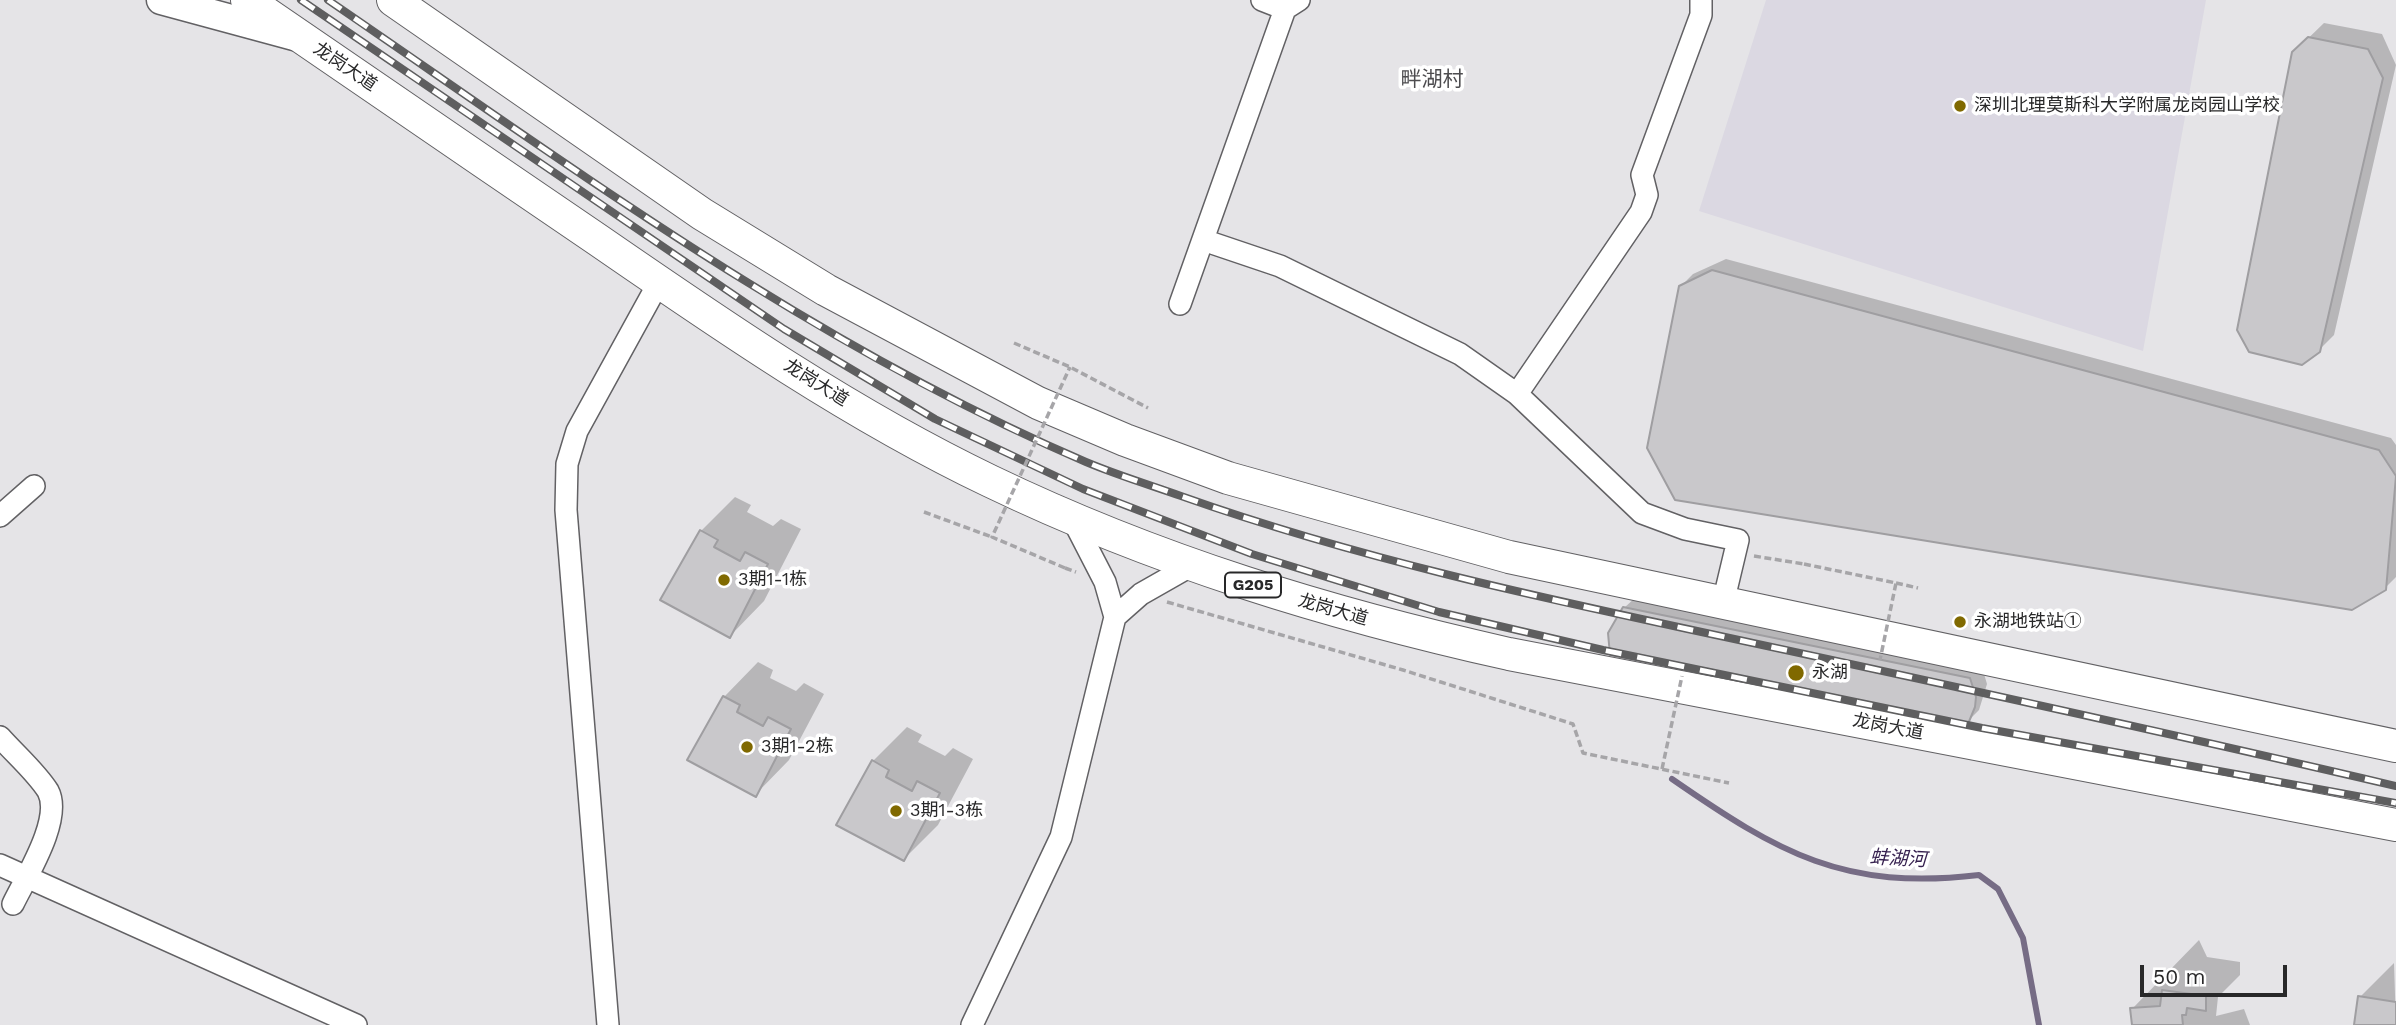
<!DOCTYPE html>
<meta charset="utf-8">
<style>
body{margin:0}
#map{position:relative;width:2396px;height:1025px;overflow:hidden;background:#e5e4e7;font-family:"Work Sans",sans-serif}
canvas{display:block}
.scale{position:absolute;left:2140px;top:965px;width:147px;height:32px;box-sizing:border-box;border:4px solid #282829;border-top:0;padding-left:9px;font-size:21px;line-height:24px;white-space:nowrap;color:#282829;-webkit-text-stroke:5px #fff;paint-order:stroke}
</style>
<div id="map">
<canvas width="2396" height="1025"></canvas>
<div class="scale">50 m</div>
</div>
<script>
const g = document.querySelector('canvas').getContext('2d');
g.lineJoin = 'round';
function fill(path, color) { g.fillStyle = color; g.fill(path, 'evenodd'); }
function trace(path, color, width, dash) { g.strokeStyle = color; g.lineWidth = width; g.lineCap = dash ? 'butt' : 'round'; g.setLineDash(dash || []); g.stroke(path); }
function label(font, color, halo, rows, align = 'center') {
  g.font = font + ' "Work Sans","Noto Sans SC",sans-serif'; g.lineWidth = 7; g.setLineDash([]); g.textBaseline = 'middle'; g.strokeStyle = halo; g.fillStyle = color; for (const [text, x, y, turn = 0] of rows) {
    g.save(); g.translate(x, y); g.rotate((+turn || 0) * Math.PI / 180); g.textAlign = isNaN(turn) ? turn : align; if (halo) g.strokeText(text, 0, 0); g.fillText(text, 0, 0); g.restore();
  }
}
fill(new Path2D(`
 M1766,0h440l-63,351 -444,-140z`), '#dbd8e2');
fill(new Path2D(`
 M2324,23l58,11 14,31 -62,270 -16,16 -24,-299z
 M1726,259l665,179 5,7v132l-12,12 -704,-302 13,-13z
 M735,497l16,8 -4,7 26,14 8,-7 20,10 -37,72 -34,35 -29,-105z
 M1636,597l346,70 5,17 -8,26 -12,12 -343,-114z
 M758,662l15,8 -3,8 26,13 8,-8 20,11 -35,66 -34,35 -31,-98z
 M907,727l15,8 -4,7 27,14 8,-8 20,11 -35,66 -34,34 -31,-98z
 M2199,940l8,17 33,5v13l-22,22 -2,19 28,-7 6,16h-116l-2,-16z
 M2394,963l2,62h-40l4,-28z`), '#0003');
trace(new Path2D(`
 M1672,779c107,74 172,112 307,96l19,14 25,49 16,87`), '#766c85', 6);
const building = new Path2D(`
 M2308,37l60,12 15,29 -63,274 -18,13 -53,-13 -12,-22 55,-278z
 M1712,270l667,180 17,26 -10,114 -34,20 -677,-110 -28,-52 32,-162z
 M700,530l18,10 -4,7 26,14 5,-9 23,12 -38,74 -70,-38z
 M1623,607l347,71 6,19 -1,10 -7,17 -358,-69 -2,-22z
 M723,696l17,9 -3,7 26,14 5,-9 23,12 -35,68 -69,-37z
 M872,760l17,10 -3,7 26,14 5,-10 23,12 -36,68 -68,-36z
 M2162,990l44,6v15l-19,-3 -1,7h-4l1,10h-51l-2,-17 30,-2z
 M2358,996l38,6v23h-42z`);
fill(building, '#c9c8cb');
trace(building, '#9f9ea1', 2);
const minor = new Path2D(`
 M1262,0l23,9
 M1203,240l77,26 180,88 57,40 125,119 43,16 53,11 -15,63
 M1180,304l105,-295 14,-9
 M1517,394l124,-182 6,-17 -5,-20 59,-160v-15
 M0,516l34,-30
 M1072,518l33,64 10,35 26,-23 51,-29
 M0,737c15,17 36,35 48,54 15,28 -22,86 -35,113
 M0,865l356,160
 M608,1025l-42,-515 1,-46 10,-33 82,-149
 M972,1025l89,-188 54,-220`);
const major = new Path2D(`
 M161,0l133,36`);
const highway = new Path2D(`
 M247,0c117,81 234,160 351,240 126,87 254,175 392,241 166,80 340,133 519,173l887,171
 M393,0l309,214 124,76 212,113 87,37 103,38 281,79 887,189`);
trace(minor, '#626164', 24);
trace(major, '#626164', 31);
trace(highway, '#626164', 34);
trace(new Path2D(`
 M1014,343l56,24 78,41
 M924,512l68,25
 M1754,556l50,8
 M1065,568l11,4
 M1896,583l22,5
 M1167,602l236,68 170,54 10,29 146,30`), '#a6a5a8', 3.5, [7, 3.5]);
trace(minor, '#fff', 21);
trace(major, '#fff', 28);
trace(highway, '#fff', 32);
const rail = new Path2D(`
 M301,0l483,329 151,90 148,70 169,65 187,58 164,38 379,78 414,75
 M328,0c244,167 484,345 758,462 31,13 64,23 95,34 178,63 361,102 544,141 224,48 448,97 671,149`);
trace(rail, '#5e5e5f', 8);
trace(rail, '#fff', 5, [16]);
trace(new Path2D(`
 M1804,564l92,19 -16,77
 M1065,568l-73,-31 78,-170
 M1662,769l20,-93`), '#a6a5a8', 3.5, [7, 3.5]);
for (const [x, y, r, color] of [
 [1960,106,7,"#806900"],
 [724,580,7,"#806900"],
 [1960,622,7,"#806900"],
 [1796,673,9,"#806900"],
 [747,747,7,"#806900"],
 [896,811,7,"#806900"]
]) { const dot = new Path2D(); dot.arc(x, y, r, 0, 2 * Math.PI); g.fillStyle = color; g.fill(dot); trace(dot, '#fff', 2.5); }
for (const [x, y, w] of [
 [1253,585,56]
]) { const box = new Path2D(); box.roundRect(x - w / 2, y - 12.5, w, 25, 5); g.fillStyle = '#fff'; g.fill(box); trace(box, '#282829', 2); }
label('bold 16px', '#282829', null, [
 ["G205",1253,585]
]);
label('18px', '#282829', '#fff', [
 ["龙岗大道",345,67,34],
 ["龙岗大道",816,383,32],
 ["龙岗大道",1333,610,16],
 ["龙岗大道",1888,727,11]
]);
label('18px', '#282829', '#fff', [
 ["深圳北理莫斯科大学附属龙岗园山学校",1974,106],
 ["3期1-1栋",738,580],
 ["永湖地铁站①",1974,622],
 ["永湖",1812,673],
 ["3期1-2栋",761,747],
 ["3期1-3栋",910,811]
], 'left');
label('italic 19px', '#372250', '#fff', [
 ["蚌湖河",1898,859,3]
]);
label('21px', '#4d4c4f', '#fff', [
 ["畔湖村",1432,80]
]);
</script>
